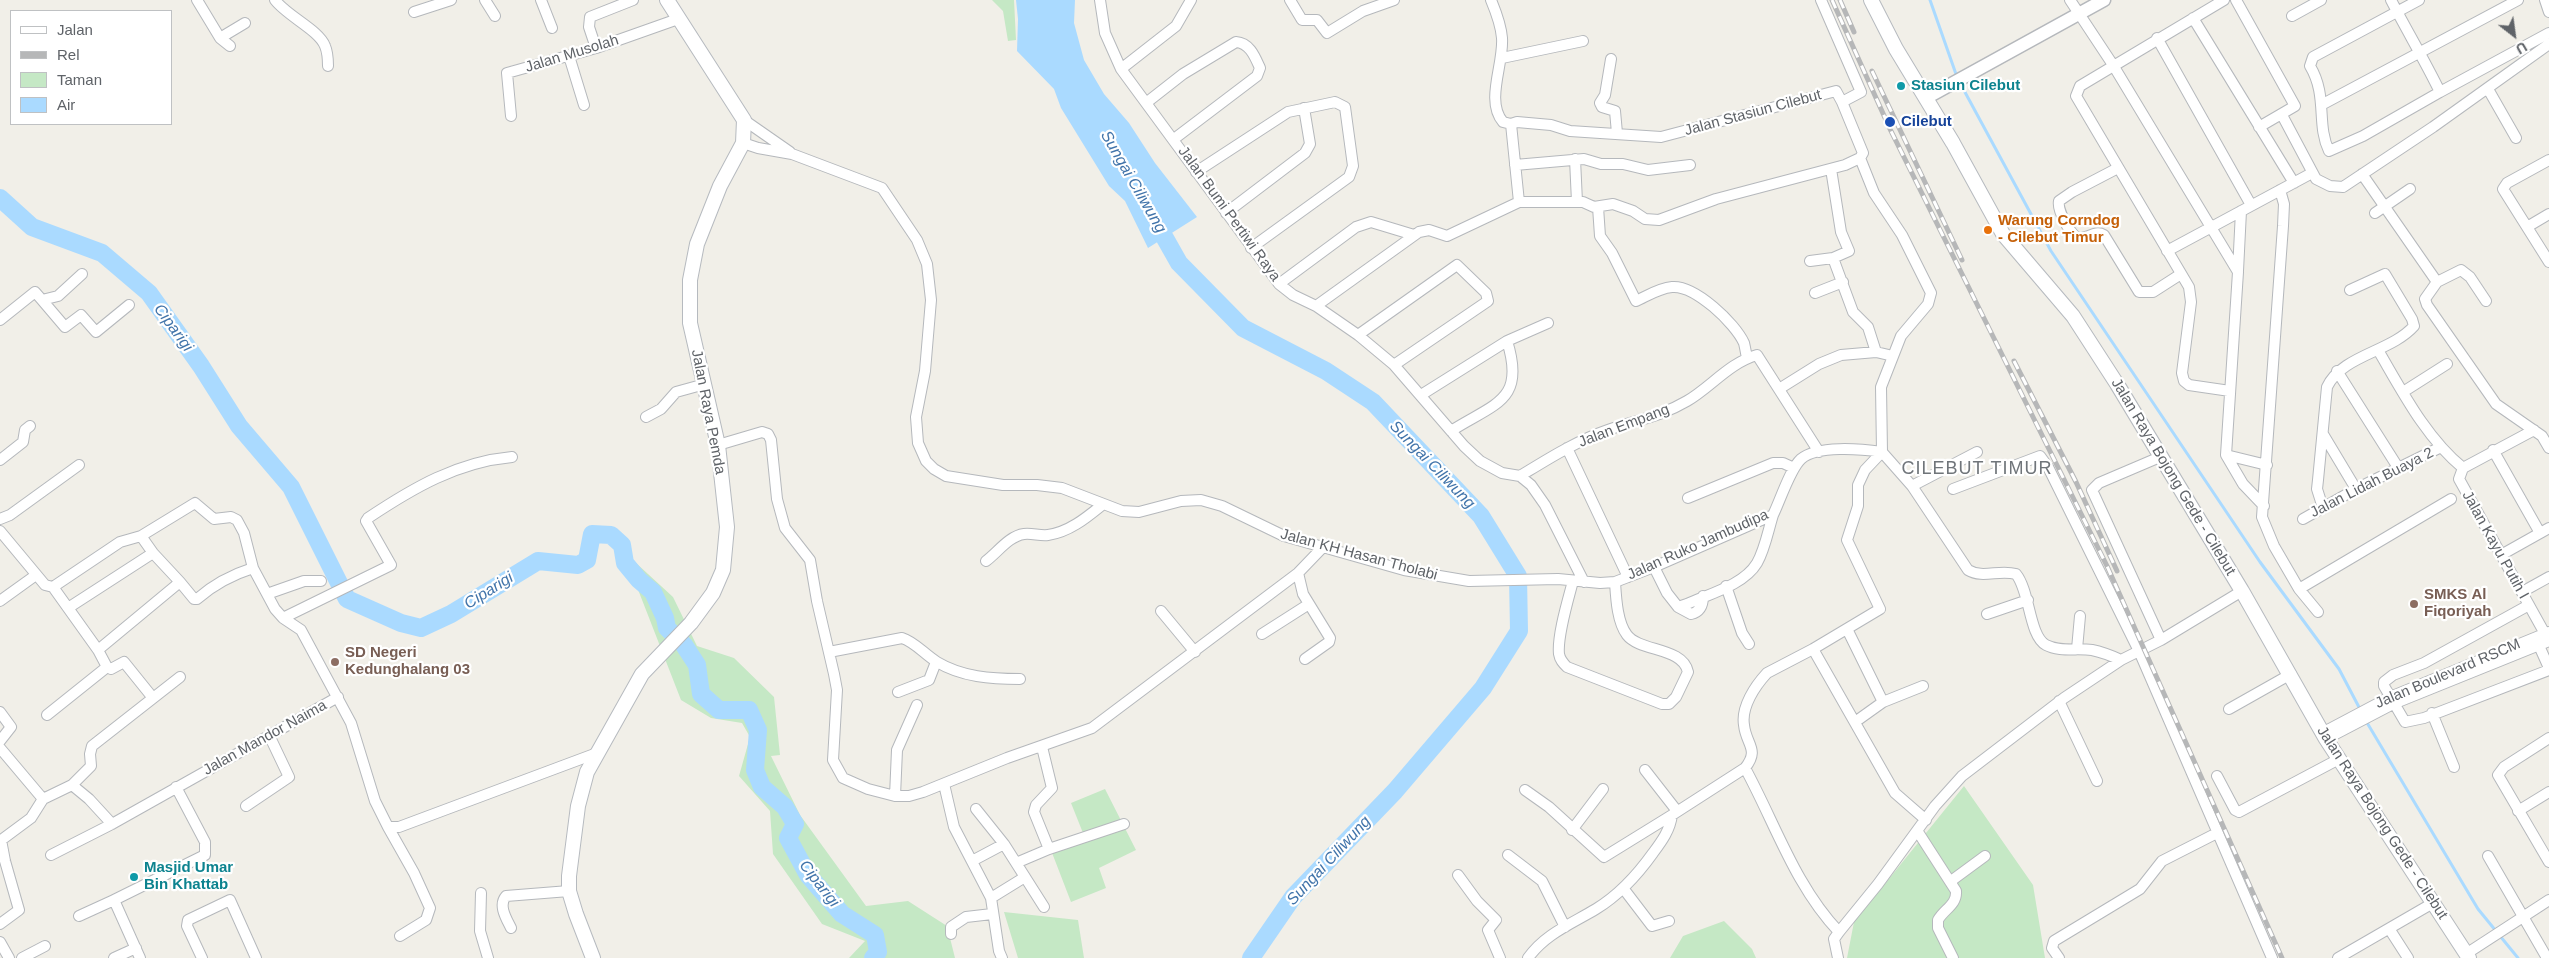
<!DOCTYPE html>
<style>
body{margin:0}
#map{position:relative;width:2549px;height:958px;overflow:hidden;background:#f1efe8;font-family:Arial,sans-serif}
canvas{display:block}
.legend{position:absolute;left:10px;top:10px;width:162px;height:115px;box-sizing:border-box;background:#fff;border:1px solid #bfc1c3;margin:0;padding:6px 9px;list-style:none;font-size:15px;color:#5f6368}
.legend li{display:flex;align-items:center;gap:10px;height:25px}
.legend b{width:25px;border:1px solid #bfc1c3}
.north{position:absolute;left:2489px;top:10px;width:50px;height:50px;-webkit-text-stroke:4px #fff;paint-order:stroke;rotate:150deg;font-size:14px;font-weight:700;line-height:20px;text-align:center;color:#5f6368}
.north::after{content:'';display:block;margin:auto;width:18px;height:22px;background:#5f6368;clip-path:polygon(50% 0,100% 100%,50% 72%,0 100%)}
</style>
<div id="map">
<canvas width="2549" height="958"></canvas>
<ul class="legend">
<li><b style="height:6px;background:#fff"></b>Jalan</li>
<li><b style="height:6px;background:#b6b7b8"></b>Rel</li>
<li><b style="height:14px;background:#c5e8c5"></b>Taman</li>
<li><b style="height:14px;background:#aadaff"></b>Air</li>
</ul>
<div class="north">U</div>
</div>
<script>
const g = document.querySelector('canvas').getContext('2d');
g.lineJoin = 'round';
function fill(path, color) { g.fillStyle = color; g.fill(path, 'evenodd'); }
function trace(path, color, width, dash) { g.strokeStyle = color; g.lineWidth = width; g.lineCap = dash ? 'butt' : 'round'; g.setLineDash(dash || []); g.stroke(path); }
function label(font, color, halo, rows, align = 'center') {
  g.font = font + ' Arial,sans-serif'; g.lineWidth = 4.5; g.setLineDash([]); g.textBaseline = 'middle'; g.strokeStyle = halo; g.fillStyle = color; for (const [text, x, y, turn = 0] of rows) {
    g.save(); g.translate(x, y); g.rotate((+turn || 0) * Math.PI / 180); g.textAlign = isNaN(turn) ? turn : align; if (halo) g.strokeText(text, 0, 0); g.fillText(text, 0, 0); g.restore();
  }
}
fill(new Path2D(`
 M992,0h22l2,40 -8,1 -5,-30z
 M623,551l50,46 24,49 37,12 40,39 6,58 -9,1 29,59 66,91 42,-5 39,25 8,32h-106l16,-17 -43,-17 -49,-70 -3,-43 -31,-35 11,-39 -8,-14 -31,-5 -30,-18z
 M1964,786l69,99 12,73h-198l7,-36z
 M1105,789l31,61 -37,18 7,20 -35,14 -22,-57 34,-12 -12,-30z
 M1004,912l74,8 6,38h-66z
 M1724,921l28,28 4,9h-86l13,-22z`), '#c5e8c5');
fill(new Path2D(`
 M1016,0h59l-1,23 10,37 20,34 25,29 26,40 42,54 -49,31 -23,-47 -16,-15 -48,-78 -7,-19 -37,-38 1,-32z`), '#aadaff');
trace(new Path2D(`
 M1930,0l27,77
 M1960,83l91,168 209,311 79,107 22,42
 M2366,721l112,188 40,49`), '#aadaff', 3);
trace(new Path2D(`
 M0,198l32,29 70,26 47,40 52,73 38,60 52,61 56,112 54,24 20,5 30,-14 87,-53 40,4 9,-5 5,-26 19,1 11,10 3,18 14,17 14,12 12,26 2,10 17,17 13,20 4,29 18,16h30l9,20 -3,40 7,17 23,20 10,17 -7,14 20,37 34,39 33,21 3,17 -5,6
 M1153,217l26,46 64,65 83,43 47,31 108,114 37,60 1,55 -36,57 -88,103 -102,106 -42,61`), '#aadaff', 18);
const minor = new Path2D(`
 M197,0l23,38 10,8
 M275,0c12,16 44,30 50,46 3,7 3,14 3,20
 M485,0l10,16
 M541,0l11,28
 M1100,0l5,33 16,36 158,215 14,11 23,11 42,29 36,30 70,81 16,15 22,12 18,3 11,9 14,20 39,77
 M1290,0l12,20h15l10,13 36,-22 31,-11
 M1491,0c5,12 10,25 11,38 2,26 -17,63 1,84l8,2
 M2070,0l43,65 125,207 -12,183 17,29 21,22
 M2224,0l-144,86 -4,10 113,191 2,15 -9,71 2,8 5,4 41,6
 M2236,0l59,106 -36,21
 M2391,0c16,31 34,61 49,92l-77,44 -34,15c-13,-27 -1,-55 -19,-85l3,-9 106,-57
 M2545,0l4,12
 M414,12l37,-12
 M2292,16l29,-16
 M2193,18l101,165
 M220,38l25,-15
 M2157,38l94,167
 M596,48l-7,-21 1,-10 43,-17
 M569,56l15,49
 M1502,58l81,-17
 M1611,59l-6,36 -5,8 2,4 13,4 2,22
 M1121,69l55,-43 15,-26
 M2488,89l28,49
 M2440,92l109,-59
 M1146,103l37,-29 53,-32c14,1 19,15 24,26l-3,8 -83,63
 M2323,104l195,-104
 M2282,115l34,64 14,7 13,1 90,-60 116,-83
 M511,116l-4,-43 89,-25 82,-29
 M744,120l46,32
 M743,143l15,5 34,6 90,34 35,52 10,24 4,36 -6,71 -9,46 2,26 8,18 8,8 12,7 57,9h34l25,3 60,23 17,1 42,-11 20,-1 21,6 62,30 120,34 65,11 89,-2 42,4 15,-1 39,-15 119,-52c7,-14 17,-46 28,-56 16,-14 60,-10 81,-7l30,34 56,84c15,9 31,-1 48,4 14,17 13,62 30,71 13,7 31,3 46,5 10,2 20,6 29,10
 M1575,159l2,43
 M2549,160l-42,23 -4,6 46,73
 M1515,165l69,-6 17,5h22l25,6 42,-5
 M2118,168l-46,24 -13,9c-2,9 12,37 21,37 9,0 15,-8 24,-3l35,57h14l28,-18
 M1196,172l92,-60 47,-10 10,5 8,59 -4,11 -98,71
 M2362,174l75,108
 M2280,190l4,14 -1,22 -21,291 12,29 25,43 152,-90
 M1519,202h64l11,5 19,-3 20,7 12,8 14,1 57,-21 129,-34 15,-7 3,-5 -21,-51
 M1598,207l2,29 12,17 24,48c11,-5 23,-13 36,-14 23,-2 63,36 72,56 1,4 2,10 3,15
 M1226,213l79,-60 5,-9 -6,-36
 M2375,213l35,-24
 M2527,227l22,-13
 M2167,251l145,-78
 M1833,258l20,54 15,15 8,25 17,4
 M1810,261l23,-3 16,-7 -8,-19 -10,-63
 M2238,271l3,-60
 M1279,284l77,-57 15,-5 43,13
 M1815,293l28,-11
 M42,300l23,27 16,-12 15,17 33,-27
 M2486,301l-16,-24 -9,-7 -24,12 -12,17 2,6 69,99 46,32 7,12
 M1316,306l103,-74 10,-2 18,6 72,-34 -8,-78 6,-2 34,3 19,6 91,6 175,-46 6,11 19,-10 -40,-92
 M0,320l35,-28 7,8 16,-4 24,-22
 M1358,335l99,-70 29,28 2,8 -94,64
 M2378,350c24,41 48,88 85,118
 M2337,371l62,98
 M1779,389l40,-25 22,-9 35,-3
 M2403,392l44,-28
 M1421,395l86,-54 41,-18
 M646,417l15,-8 15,-17 29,-8
 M2534,430l-71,38 -4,11 90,162
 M1451,431c44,-28 75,-30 56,-90
 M2323,434l33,55
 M718,445l44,-13 6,2 3,6 6,59 8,29 25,32 7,41 17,73 3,16 -4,70 10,18 25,11 27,7h14l14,-4 84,-34 85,-30 206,-155 25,-26
 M1567,448l61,129
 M2493,450l47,83
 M2226,455l41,10
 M2160,457l-61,26 -7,7 69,150
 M0,460l23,-18 2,-12 5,-4
 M1520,476c28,-17 56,-35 88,-46 28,-10 52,-13 79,-29 24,-14 42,-38 70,-46l62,97
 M1912,486l65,-34
 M1953,489l87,-33 8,11 91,184 133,307
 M1688,498l85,-35h10l11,5
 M2323,508l-6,-19 1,-9 9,-93c15,-32 64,-35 87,-61l-2,-7 -27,-45 -35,16
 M0,519l10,-4 69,-50
 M2303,519l53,-30 85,-42
 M0,531l45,54 8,2 45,63 9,17 -60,48
 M2501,555l48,-27
 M986,561c12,-9 23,-25 38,-27 8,-1 16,2 24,1 21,-3 38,-17 54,-30
 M1654,567l13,26 11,14 9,-3c22,-10 57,-19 70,-41 8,-14 11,-32 16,-48
 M1298,573l5,21 27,44 -1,4 -24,17
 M1573,581c-5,19 -16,55 -14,73 1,6 4,9 8,13l95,37h7l7,-7 12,-25c-5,-25 -48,-20 -61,-37 -10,-13 -11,-38 -12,-53
 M180,582l14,17h3c17,-15 34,-24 56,-31
 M1726,586l16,47 7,11
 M53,587l67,-45 21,-6 54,-33 19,16 17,-2 6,3 7,13 9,35 22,41 8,9 18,12 50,93 24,78 13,26h11l198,-74
 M2299,589l19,23
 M2522,592l27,-15
 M267,594l37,-13h17
 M0,601l36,-26
 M2529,605l-105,58 -31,12 -9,7v4l21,36 19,-4 125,-48
 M1678,607l13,7c9,-2 12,-9 12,-18
 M68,608l85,-55
 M1161,611l34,41
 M1987,614l41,-14
 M283,618l108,-53 -25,-44 2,-3c45,-30 89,-56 144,-61
 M1847,629l36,73
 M1262,634l47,-30
 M2536,639l13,29
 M1813,649l82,144 31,27
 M2077,649l3,-33
 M98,650l82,-68 -27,-29 -12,-17
 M829,652l73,-14c13,4 22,16 35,24 25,15 54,17 83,17
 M107,667l4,2 13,-7 29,36
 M898,692l31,-12 7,-18
 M2059,701l38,80
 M2229,709l62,-35
 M0,712l11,15 -11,14
 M2432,713l22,54
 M1855,722l28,-20 40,-16
 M2322,733l68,-36 159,-65
 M2549,738l-45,29 -6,8 51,87
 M2326,739l67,-35 156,-63
 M1042,747l10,41 -16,17 -2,7 15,37
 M0,748l43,51
 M1745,768c30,55 50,118 94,164
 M1645,770l32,41
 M2217,776l18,34 4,2 100,-53
 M944,784l10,43 37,71 8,53 3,7
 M72,785l19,-19 -1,-12 2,-8 88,-69
 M1525,790l24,17 55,50 68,-42
 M895,796l2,-46 20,-45
 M246,806l43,-29 -20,-42
 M976,809l28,35 40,63
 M2518,811l31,-19
 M388,827l26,46 16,35 -4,12 -26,16
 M1572,830l31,-41
 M1918,832l38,59c1,14 -12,18 -18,29v8l15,30
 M0,841l31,-23 12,-19 29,-14 17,14 23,25
 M51,855l61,-31 226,-127
 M1508,855l34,26 23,46
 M2488,856l59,102
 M972,861l32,-17
 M1016,863l33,-14 75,-25
 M1458,875l19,26 19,19 -8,10 12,28
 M1951,881l34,-25
 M1623,888l29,38 17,-5
 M481,893l-1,38 8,27
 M991,898l34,-21
 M79,916l35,-16
 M0,924l19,-14 -14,-49 -4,-21
 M511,928c-5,-10 -13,-23 -5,-32l63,-5
 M2390,930l18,28
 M951,934v-7l15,-10 26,-3
 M0,942l9,16
 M2466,954l83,-54
 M22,958l23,-12
 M114,958l22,-10
 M140,958l-26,-58 91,-45v-13l-29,-55
 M202,958l-15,-32 1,-6 42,-20 26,58
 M1528,958c17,-24 43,-34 68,-49 23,-14 42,-35 57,-56 9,-12 17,-23 19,-38l73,-47c15,-19 1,-23 -1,-43 -3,-18 11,-39 23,-52l46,-24 67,-40 -33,-69 11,-34v-21l7,-15 17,-18 -1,-65 20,-51 27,-32 3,-11 -29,-58 -28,-42 -14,-35
 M1838,958l-4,-19 5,-7 39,-48 57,-78 27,-30 102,-78 57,-38 40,-20 81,-49
 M2059,958l-7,-10 2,-7 86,-52 22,-28 55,-28
 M2338,958l95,-55`);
const tertiary = new Path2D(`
 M1926,98l178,-98`);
const secondary = new Path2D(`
 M1871,0l25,49 57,94 50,91 70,82 44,68 125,207 84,148 143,219
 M593,958l-17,-44 -7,-23v-15l9,-70 9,-34 55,-98 49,-51 22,-30 10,-23 4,-43 -9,-82 -28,-122v-43l7,-36 23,-58 23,-43 1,-23 -77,-120`);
trace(minor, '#b5b8bc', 12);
trace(tertiary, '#b5b8bc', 15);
trace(secondary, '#b6babf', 16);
trace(minor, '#fff', 10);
trace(tertiary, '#fff', 12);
trace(secondary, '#fff', 14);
const rail = new Path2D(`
 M1832,0l58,129 217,437 175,392
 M1840,0l14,32
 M1872,71l90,189
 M2014,361l62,121 41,89`);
trace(rail, '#b6b7b8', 5);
trace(rail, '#fff', 3, [9]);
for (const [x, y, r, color] of [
 [1901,86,5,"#0f9aa8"],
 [1890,122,6,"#1a4fb4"],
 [1988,230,5,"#e8710a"],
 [2414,604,5,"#8d6e63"],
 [335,662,5,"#8d6e63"],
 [134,877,5,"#0f9aa8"]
]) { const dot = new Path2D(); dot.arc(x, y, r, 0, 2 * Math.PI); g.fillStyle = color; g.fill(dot); trace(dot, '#fff', 2); }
label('15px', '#5f6368', '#fff', [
 ["Jalan Musolah",572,54,-17],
 ["Jalan Stasiun Cilebut",1753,113,-15],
 ["Jalan Bumi Pertiwi Raya",1229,214,54],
 ["Jalan Raya Pemda",708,412,79],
 ["Jalan Empang",1624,426,-21],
 ["Jalan Raya Bojong Gede - Cilebut",2173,477,59],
 ["Jalan Lidah Buaya 2",2372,483,-27],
 ["Jalan Ruko Jambudipa",1698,545,-24],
 ["Jalan Kayu Putih I",2495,545,61],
 ["Jalan KH Hasan Tholabi",1359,555,15],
 ["Jalan Boulevard RSCM",2448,674,-23],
 ["Jalan Mandor Naima",265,738,-29],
 ["Jalan Raya Bojong Gede - Cilebut",2382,823,57]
]);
label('bold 15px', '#0d838f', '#fff', [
 ["Stasiun Cilebut",1911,86],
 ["Masjid Umar",144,868],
 ["Bin Khattab",144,885]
], 'left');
label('bold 15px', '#164399', '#fff', [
 ["Cilebut",1901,122]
], 'left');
label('bold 15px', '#c56008', '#fff', [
 ["Warung Corndog",1998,221],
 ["- Cilebut Timur",1998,238]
], 'left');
label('bold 15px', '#785e54', '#fff', [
 ["SMKS Al",2424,595],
 ["Fiqoriyah",2424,612],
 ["SD Negeri",345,653],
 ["Kedunghalang 03",345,670]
], 'left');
label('italic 16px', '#4174aa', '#fff', [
 ["Sungai Ciliwung",1133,182,60],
 ["Ciparigi",173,328,54],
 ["Sungai Ciliwung",1432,465,46],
 ["Ciparigi",489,591,-32],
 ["Sungai Ciliwung",1329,861,-47],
 ["Ciparigi",819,884,52]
]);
g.letterSpacing = '1px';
label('18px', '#70757a', '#fff', [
 ["CILEBUT TIMUR",1977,469]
]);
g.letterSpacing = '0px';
</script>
